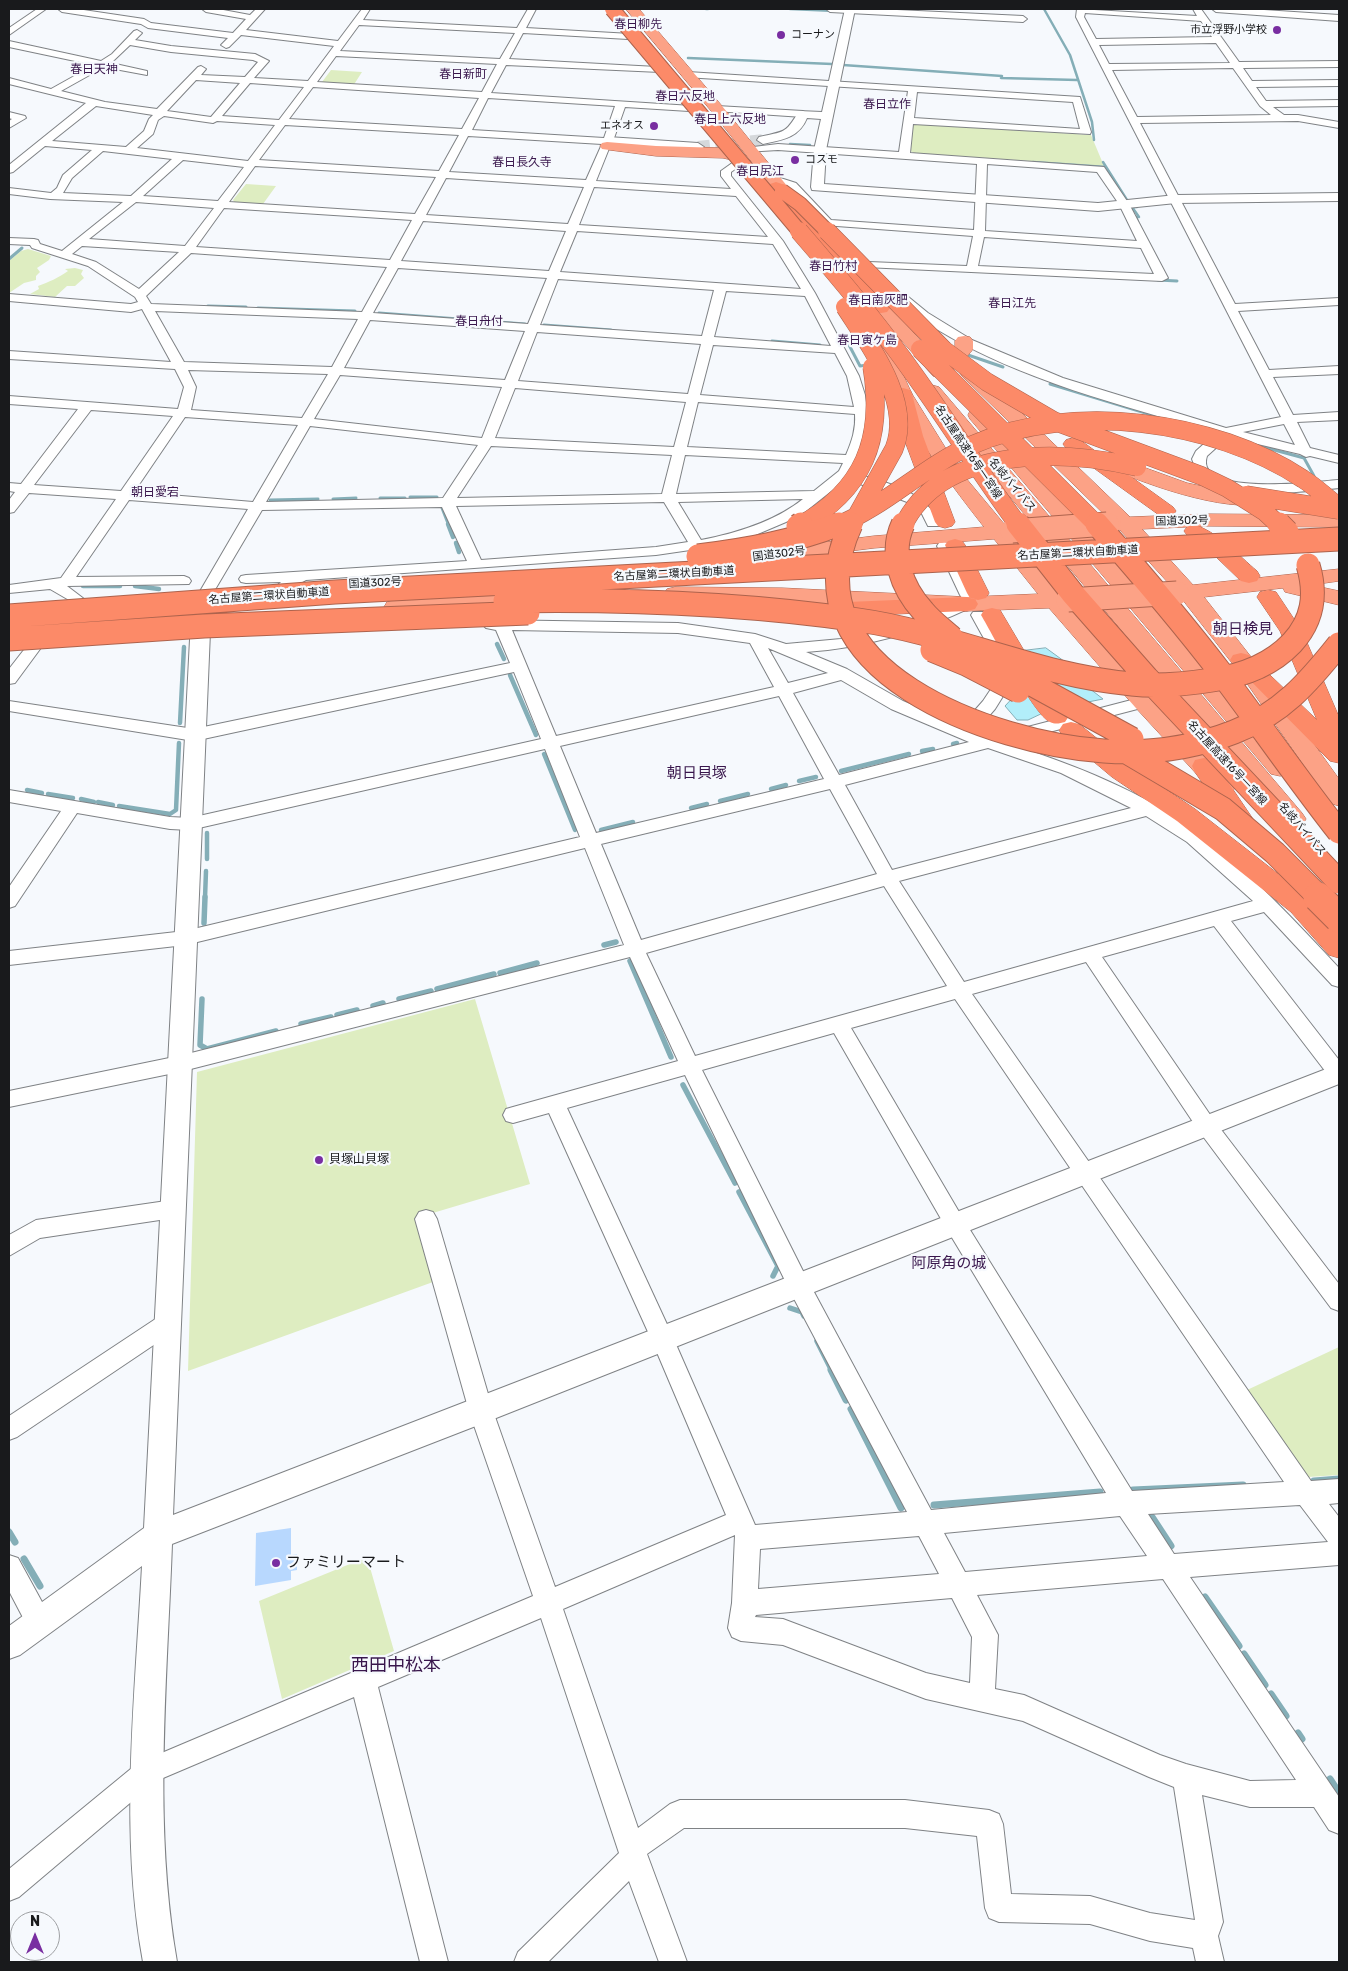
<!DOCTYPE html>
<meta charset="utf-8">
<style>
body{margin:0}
#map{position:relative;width:1348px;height:1971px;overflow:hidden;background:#f6f9fd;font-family:Rubik,sans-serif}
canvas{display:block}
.frame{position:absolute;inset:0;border:10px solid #191a1c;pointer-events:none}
.north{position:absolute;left:10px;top:1911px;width:50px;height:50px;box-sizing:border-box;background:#f6f9fd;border:1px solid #9ea0a3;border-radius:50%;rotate:0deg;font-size:14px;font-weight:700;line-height:20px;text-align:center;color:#191a1c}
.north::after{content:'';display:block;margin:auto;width:18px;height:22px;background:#792ea1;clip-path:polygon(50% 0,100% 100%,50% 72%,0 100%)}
</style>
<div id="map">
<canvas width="1348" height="1971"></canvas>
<div class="frame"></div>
<div class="north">N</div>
</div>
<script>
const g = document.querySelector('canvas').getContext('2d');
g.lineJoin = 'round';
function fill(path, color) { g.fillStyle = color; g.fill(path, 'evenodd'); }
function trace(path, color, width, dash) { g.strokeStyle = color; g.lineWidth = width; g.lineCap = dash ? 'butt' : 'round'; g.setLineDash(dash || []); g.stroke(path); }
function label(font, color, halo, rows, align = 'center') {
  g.font = font + ' Rubik,"Noto Sans JP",sans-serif'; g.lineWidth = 4.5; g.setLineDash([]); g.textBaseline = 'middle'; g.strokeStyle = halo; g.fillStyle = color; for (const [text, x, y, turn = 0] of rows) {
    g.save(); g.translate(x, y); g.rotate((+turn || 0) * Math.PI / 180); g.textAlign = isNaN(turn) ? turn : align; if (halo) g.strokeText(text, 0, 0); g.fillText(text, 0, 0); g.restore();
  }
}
fill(new Path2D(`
 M331,70l31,2 -9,14 -31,-4z
 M917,124l174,11 13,31 -190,-13 -4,-2 3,-26z
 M246,184l30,2 -13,18 -28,-1 -2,-3z
 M28,249l23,7 -2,4 -12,8 3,4 -4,4v4l-12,3 -15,10v-32l12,-10z
 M75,268l8,2 -2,4 3,4 -9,8h-8l-12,11 -25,-3 9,-5 -1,-3c11,-4 20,-8 30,-15l-3,-2z
 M475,999l55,185 -114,34 17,64 -245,89 9,-299z
 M1339,1347v128l-31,2 -61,-87z
 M367,1557l27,94 -112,48 -23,-98z`), '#deedc1');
const water = new Path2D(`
 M1046,648l33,24 -13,-2 37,29 -30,6 -30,-15 -21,-39z
 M1015,683l30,29 -17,8h-11l-12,-14 14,-15z`);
fill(water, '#b2eefa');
trace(water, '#84aeb7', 1);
trace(new Path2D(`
 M706,9h2
 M790,9l45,2
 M1044,9l26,46 22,67 2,18
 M688,58l144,6
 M843,65l159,11 -1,2 76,2
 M790,144l20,1
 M1033,162l73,5
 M1103,162l24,38
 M1137,207h-5l7,10h-3l2,5`), '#84aeb7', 2.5);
trace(new Path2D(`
 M9,259l13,-11
 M1158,280l19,1
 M208,306l38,1
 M258,308l97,3
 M379,313l146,11
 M544,325l67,5
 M772,341l48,4
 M845,343h3l12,23 8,-1
 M968,355l35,12
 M1050,384l112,34
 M1252,444l52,14 10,18
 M410,497h27
 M380,498h25
 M333,499l23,-1
 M270,500l48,-1
 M442,508l7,18`), '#84aeb7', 3);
trace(new Path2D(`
 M448,524l5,13
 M456,543l3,9
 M83,586h37
 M135,586l24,3
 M497,644l7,15
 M510,675l26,60
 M180,723l4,-76
 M953,744l4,-1
 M922,751l11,-2
 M544,754l31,76
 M841,771l68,-17
 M799,781l17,-4
 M771,789l15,-4
 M27,790l15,3
 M48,794l25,4
 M81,799l13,3
 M720,801l28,-7
 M98,802l15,3
 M119,806l51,8 6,-4 3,-67
 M691,808l16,-4
 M601,830l32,-8
 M207,833v26
 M205,898l1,-27`), '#84aeb7', 4.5);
trace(new Path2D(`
 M204,923l1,-26
 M604,945l12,-3
 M630,961l41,96
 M500,973l37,-10
 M437,989l57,-15
 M202,999l-2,46 7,4 69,-18
 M399,999l32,-8
 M373,1006l10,-3
 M337,1015l20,-5
 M301,1024l30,-7
 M683,1085l52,98
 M739,1192l39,74 -5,10
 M790,1308l12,4 2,4
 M817,1341l15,30`), '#84aeb7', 5.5);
trace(new Path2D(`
 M831,1370l15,30
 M851,1409l50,99
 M1314,1481l25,-2
 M1133,1490l110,-5
 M934,1505l166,-13
 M1152,1517l19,29
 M9,1532l6,10
 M24,1559l16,27
 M1205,1597l34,49
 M1244,1654l21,31
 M1271,1694l15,22
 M1298,1733l4,6
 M1330,1779l9,14`), '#84aeb7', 7);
fill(new Path2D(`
 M291,1528v27l6,-1v16l-6,1v9l-36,6 1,-53z`), '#b8d8fe');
trace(new Path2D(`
 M698,147l65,-7`), '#d5d8db', 12, [12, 5.5]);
const minor = new Path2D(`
 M37,9h9l-37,26v-7z
 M58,9h19l67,10 7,4 82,10 13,-14 -40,-7 -4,-3h16l32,6 6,-6h9l-19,21 92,11 24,-32h8l-7,11 154,8 11,-19h8l-10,19 105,6 2,2 -5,3 -105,-6 -14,26 148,8 3,1v4l-154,-7 -15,28 201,13v4l-3,1 -64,-4 -12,34 -4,3 1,2 -14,35 135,8 -10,-13v-5l14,-10h8l1,2 -13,9v4l52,65 32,52 44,83 6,19 4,29 -3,17 -16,35 -44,35 -20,11 -40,17 -49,10 -41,6 -350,25 -24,13 -5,-2 -2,-3 6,-6 -35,1 -5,-1 -2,-3 2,-3 5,-1 221,-14 -25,-54 -180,3 -49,83 -2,3h-10l-2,-3 49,-84 -119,-9 -53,77 108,-1 5,2 2,3 -2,3 -122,2 21,16 -2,3 -5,2 -31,-18 -41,4v-8l52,-7 55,-79 -87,-6 -15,19 -5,1v-13l6,-8 -6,-1v-8l12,1 57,-75 -69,-5v-8l169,13 6,-22 -9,-18 -166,-10v-8l162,11 -29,-53 -11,3 -122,-11v-7l122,10 7,-2 -3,-5 -47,-31 -56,-18 -2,-3 -21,-1v-6l25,1 4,1 2,4 22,7 61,-49 -73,-3 -41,-5v-6l42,5 6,-5 6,-13 29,-25 -47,-4 -32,26 -4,1v-8l77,-62 -77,-19v-6l42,11 43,-24 -85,-18v-6l92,20 11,-7 22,-23 3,-1 5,3 -7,7 36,6 84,8 14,7 -15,17 54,3 26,-35 -93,-11 -12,12 -3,1 -5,-3 7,-7 -80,-10 -7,-4 -79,-12zM359,25l156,8 -15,26 -160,-8zM130,45l41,7 82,8 5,2 -13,15 -44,-2 5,-6 -5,-3 -3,1 -41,42 -52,-7 -44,-11 43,-24 43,8v-4l-36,-8zM336,56l161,8 -15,28 -165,-10zM196,80l44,3 -29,34 -44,-6zM250,83l54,4 -25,33 -57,-4zM313,87l166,11 -17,31 -173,-10zM488,98l127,8 -11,32 -132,-8zM96,106l57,9 -4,4 -5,12 -18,16 -74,-6zM164,116l49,7 4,-2 58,4 -27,36 -111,-13 16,-14 5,-14zM285,125l174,10 -20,36 -180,-11zM468,136l134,8 -16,36 -137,-8zM103,151l69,8 -41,37 -68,-3 9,-15zM183,160l61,7 -26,34 -75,-5zM255,166l181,11 -21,37 -186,-12zM446,178l138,9 -16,37 -142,-9zM594,187l142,9 32,41 -189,-12zM136,202l78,6 -29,38 -96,-7zM224,208l188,12 -22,40 -194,-13zM423,221l143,10 -17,40 -148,-10zM577,231l196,13 28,45 -241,-17zM82,246l97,6 -40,37 -43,-27 -24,-8zM191,253l196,14 -25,45 -211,-8 -5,-8zM398,268l149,10 -19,46 -155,-11zM558,279l156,11 -12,46 -162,-11zM726,291l79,5 26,50 -117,-9zM155,311l203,8 -26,48 -148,-5zM370,320l155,11 -20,49 -161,-12zM537,332l164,12 -13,50 -170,-13zM713,345l122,8 12,23 7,31 -154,-12zM188,370l140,4 -26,44 -111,-8 5,-23zM340,375l162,12 -20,51 -168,-19zM515,388l171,14 -12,45 -179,-9zM698,402l157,12c1,15 -3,27 -9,41l-159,-8zM91,410l82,6 -52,75 -87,-6zM185,417l113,8 -45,77 -119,-10zM310,426l168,19 -35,53 -177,4zM491,446l181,9 -10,39 -205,4zM685,455l158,8 -4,8 -25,20 -138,3zM803,499c-29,23 -66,34 -102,41l-23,-38zM664,502l24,40 -32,5 -175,13 -25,-54z
 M826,9h50l147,7 4,3 -4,3 -193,-10z
 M1077,9l120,7 -4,-7h8l38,53 100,-1v6l-96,1 9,13 87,-1v6l-83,1 10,14 73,-1v6l-66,1 11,8h14l41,7v6l-41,-7 -158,2 95,181 104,-6v7l-101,6 31,59 70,-4v8l-66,3 20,38 46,-3v8l-42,2 13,26 29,7v8l-29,-7 -4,1 -6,-3 -72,-17 -21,19c-14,42 113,25 132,24v8c-31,3 -95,11 -123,-1 -12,-5 -20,-15 -24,-28l4,-8 20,-18c-94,-28 -194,-52 -278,-103 -15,-9 -31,-19 -42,-33l2,-2h8l22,18 44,27 91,38 163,50 55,-11 -205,-400zM1085,13l116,8 11,16 -116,2 -12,-22zM1216,43l14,20 -121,1 -10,-19zM1233,68l27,38 11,9 -134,2 -25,-47zM1284,424l11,21 -52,-13z
 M1212,9h37l90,6v6l-123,-9z
 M688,72l392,25 11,35 -1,2 -177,-10 -3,29 194,14 25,37 39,74 -6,3 -297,-14 -2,-2 6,-3 98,4 6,-30 -150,-11 -35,-38 -21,-7 -1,-2 1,-2 4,-1 25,8 35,37 143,10 3,-66 -199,-14 -33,2 -1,-2 1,-2 33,-4 121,8 9,-61 -223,-14v-4zM917,92l156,10 7,27 -166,-11zM987,164l110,8 22,32 18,37 -152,-10zM984,237l157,11 13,26 -176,-8z
 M717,106l86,5 5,3 -5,3 -89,-6 -2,-2z
 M9,112l16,4 1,2 -17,10v-7l3,-2 -3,-1z
 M860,475c31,8 65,18 80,48l-2,3h-10l-6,-12 -15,-12 -52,-20 -2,-3z
 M944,542l5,1 2,3 23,49 -2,3 -5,1 5,2 2,3 -2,3c-53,25 -107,41 -166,45l41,17 56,32 58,25 22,-25 16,-24 -7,-24 -21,-38 2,-3h10c14,20 27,41 32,65l-20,32 -20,23 14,5 154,-40 6,1 2,4 -2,4 -142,37c67,22 136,48 192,91 52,39 96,87 140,134v19l-7,-2 -68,-73 -33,9 108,139v22l-7,-2 -118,-154 -112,31 111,162 126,165v27l-8,-3 -132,-177 -113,-169 -114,32 339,487 28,-2v24l-10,1 10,13v48l-149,12 149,220v37l-10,-4 -15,-23h-64l-48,-12 21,127 -5,14 6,26h-28l-3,-14 -43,-7 -60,-17 -91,-2 -10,-4 -4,-10 -8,-72 -72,-8h-221l-37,26 40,108h-28l-30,-81 -81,81h-34l4,-10 101,-99 -78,-235 -163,69 70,275h-28l-66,-265 -198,84 -137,116 -10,4v-32l129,-106 395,-167 -64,-185 -54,-192 4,-7 7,-2 7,2 4,7 56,192 62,176 171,-72 -73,-172 -104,-230 -36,10 -7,-2 -3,-6 3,-6 7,-2 165,-46 -48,-104 -451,115 -170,35v-16l170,-35 445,-111 -39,-97 -400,97 -176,20v-14l176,-20 395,-94 -35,-88 -355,81 -20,-1 -93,-16 -62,93 -6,2v-21l52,-76 -52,-9v-12l161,27 20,1 351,-79 -27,-67 -320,69 -185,-30v-10l185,28 316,-66 -14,-33 -10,-2 -3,-3 3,-3 5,-2 187,3 77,11 31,10 55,-5 42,-8 32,-11 52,-21 -5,-1 -2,-3 -23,-49 2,-3zM512,630l166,3 72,10 24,44 -218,49zM768,648l60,25 -40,10zM841,680l50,29 78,33 -130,33 -46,-82zM779,696l45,83 -228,54 -36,-87zM988,748l73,25 70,35 -239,62 -47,-85zM830,789l47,85 -236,66 -40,-96zM1146,816l41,26 66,59 -289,81 -65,-101zM884,886l63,100 -252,70 -49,-103zM955,999l329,483 -152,9 -170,-274 -111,-189zM834,1033l114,198 158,262 -175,17 -124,-231 -105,-209zM685,1075l106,218 116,219 -152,13 -84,-192 -104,-225zM1300,1505l28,37 -154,12 -26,-40zM1120,1516l27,40 -182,16 -21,-39zM735,1535l-3,68 -4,25 4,9 9,4 42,4 143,54 97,22 126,56 25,10 21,133 -45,-7 -60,-17 -79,-2 -8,-70 -4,-10 -10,-4 -84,-10h-225l-10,4 -32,24 -75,-219zM919,1536l20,38 -181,15 2,-40zM1163,1579l133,201 -46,1 -64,-17 -26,-9 -136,-60 -29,-6 3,-54 -21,-40zM952,1598l20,39 -2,46 -44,-10 -143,-54 -28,-2 1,-2z
 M35,640l5,2 3,3 -28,38 -6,1v-15l21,-27z
 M173,1200l7,2 4,7 -4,7 -7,2 -133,20 -31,18v-21l27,-15z
 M168,1313l8,3 3,7 -3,7 -159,107 -8,3v-24l151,-100z
 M9,1555l9,3 30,55 4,9 -4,9 -9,4 -9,-4 -21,-40z`);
const tertiary = new Path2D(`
 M845,9h10l-29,141 -2,34 274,19 78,-8 163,-2v8l-163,2 -78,8 -286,-21 -1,-3 3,-37 7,-31 -14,-1c-8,20 -25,22 -44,26l-6,-4 2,-3c25,-6 26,-2 40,-26l23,1z
 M608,137l90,6 6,4 -6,4 -94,-7 -2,-3z
 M202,602l6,2 3,4 -38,907 1166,-451v20l-858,340 -309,120c-5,139 -19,280 5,418h-34c-24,-130 -8,-265 -1,-396l-122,89 -11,4v-33l135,-98 47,-908 5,-16z`);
const trunk = new Path2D(`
 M626,9h13l83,97 83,102 2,3 -2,3h-12l-81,-102z
 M607,142l49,4 67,2 14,4 3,3 -3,3 -5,2 -9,-2 -67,-2 -54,-7 -2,-3 2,-3z
 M861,279l6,1 78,88 3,4 -3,4 -6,2 -6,-2 -78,-88 -3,-4 3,-4z
 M866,309l6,1 3,4 37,80 36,58 17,25 40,48 14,2 3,4 -3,4 -5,2 47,57 15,1 3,5 -3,5 -5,1 80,91 81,84 3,6 -3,6 -9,3 -9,-3 -79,-86 -86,-99 -82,3 -185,-9 -107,-1 -8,-2 -3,-5 3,-5 8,-2 107,1 185,9 71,-3 -44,-55 -120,9 -127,16 -7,-1 -4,-5 4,-5 7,-1 127,-16 110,-9c-33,-42 -65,-85 -90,-133 -14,-26 -25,-53 -37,-80l3,-4z
 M964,336l6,1 3,4v8c-7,10 -15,17 -26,14l-3,-4 11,-11v-7l3,-4z
 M968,366l6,2 29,27 127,122 78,-3 131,1v12l-131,-1 -66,3 51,56 146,-16v12l-28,4 28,6v14l-54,-13 -2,-4 -79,9 51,65 84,117v27l-9,-3 -91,-131 -57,-73 -13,-1 -3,-5 6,-6 -52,-57 -14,-2 -3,-4 6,-5 -147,-143 -3,-4 3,-4z
 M932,385l7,2 363,426 4,6 -4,6 -9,3 -9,-3 -359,-430 -2,-4 2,-4z
 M977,409l7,2 305,351 3,6 -3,6 -9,2 -9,-2 -301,-355 -2,-4 2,-4z
 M1107,454l80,29 33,7 47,5 3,4 -3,4c-42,11 -128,-21 -167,-39l-3,-4 3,-4z
 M532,594l8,2 3,5 -3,5 -8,2 -137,6 -8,-2 -3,-5 3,-5 8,-2z`);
const motorway = new Path2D(`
 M776,182l6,2 105,120 3,4 -3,4 -6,1 -6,-1 -105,-122 -2,-3 2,-3z
 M903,388l7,2 2,4 11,42 32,86 -3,4 -7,2 -7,-2 -3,-4 -32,-86 -9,-42 2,-4z
 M1073,438l7,2 93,67 3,4 -3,4 -7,2 -7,-2 -93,-67 -3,-4 3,-4z
 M1194,525c22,5 46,32 63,46l3,5 -3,5 -8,2 -8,-2 -28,-27 -26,-19 -3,-4 3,-4z
 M955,539l7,2 3,4 24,48 -3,5 -8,2 -8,-2 -3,-5 -22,-48 3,-4z
 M1268,590l8,2 26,39 37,86v46l-9,-2 -100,-101 3,-5 8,-2 8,2 68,65 -37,-89 -23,-34 3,-5z
 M967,597l8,2 3,5 -3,5 -8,2 -143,6 -8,-2 -3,-5 3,-5 8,-2z
 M992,608l8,2 45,76 24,30 -4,6c-5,1 -9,3 -15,0 -17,-8 -57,-87 -69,-107l3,-5z
 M1071,722l8,2 51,41 65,44 114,89 30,33v27l-10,-3 -38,-43 -114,-91 -65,-44 -49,-41 -4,-6 4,-6z
 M1204,758l9,2 42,62 4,6 -4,6 -9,3 -9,-3 -42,-62 -3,-6 3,-6z`);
trace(minor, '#7f8285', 2);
trace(tertiary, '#7f8285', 2);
trace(trunk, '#ad634d', 1);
trace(motorway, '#ad634d', 1);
fill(minor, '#fff');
fill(tertiary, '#fff');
fill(trunk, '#fca286');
fill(motorway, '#fc8a68');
const trunkBridgeFar1 = new Path2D(`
 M1089,526l23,-2`);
const trunkBridge = new Path2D(`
 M1012,531l95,-7
 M1068,600l109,-7`);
const motorwayBridgeFar3 = new Path2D(`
 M612,9l188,223
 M782,191l18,13 28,28`);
const motorwayBridgeFar2 = new Path2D(`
 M799,231c40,46 79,92 114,142 36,50 69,103 106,153
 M827,231l117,119 43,32 67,39 148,55 25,12 38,24 15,14
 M845,307c25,39 68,95 49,142l-43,77
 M920,349l178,177
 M1246,495l93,15
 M799,526c65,-36 85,-87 73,-159
 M836,526c50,-20 88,-60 136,-81 99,-44 242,-25 331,34 13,8 24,19 36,28
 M903,526c40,-82 160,-76 234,-59`);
const motorwayBridgeFar1 = new Path2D(`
 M851,524c-69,147 144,220 253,227 43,3 89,-3 130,-19 47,-18 74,-49 105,-88
 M903,524c-14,30 -1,64 20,87 8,10 19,18 29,27
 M1018,524l55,70 74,84 192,204
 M1097,524c43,49 85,98 124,149 40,53 77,107 118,159
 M1279,524l8,8
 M798,526l3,-2
 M698,556c48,-6 95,-14 141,-32
 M505,601c118,-2 236,2 353,19 93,13 180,56 274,64 27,3 53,0 80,-4 29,-4 59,-15 80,-37 21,-23 25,-48 16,-78
 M9,616l326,-24 1004,-53
 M9,639l195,-13 324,-13
 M932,650l34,14 52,27
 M1004,669l128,70
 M1125,751l98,58 52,44 45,45`);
const motorwayBridge = new Path2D(`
 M1318,897l21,21`);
trace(trunkBridgeFar1, '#ad634d', 19, []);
trace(trunkBridge, '#ad634d', 25, []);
trace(motorwayBridgeFar3, '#ad634d', 16, []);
trace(motorwayBridgeFar2, '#ad634d', 19, []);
trace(motorwayBridgeFar1, '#ad634d', 25, []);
trace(motorwayBridge, '#ad634d', 31, []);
trace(trunkBridgeFar1, '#fca286', 18);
trace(trunkBridge, '#fca286', 23);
trace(motorwayBridgeFar3, '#fc8a68', 14);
trace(motorwayBridgeFar2, '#fc8a68', 18);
trace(motorwayBridgeFar1, '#fc8a68', 23);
trace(motorwayBridge, '#fc8a68', 29);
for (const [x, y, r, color] of [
 [1277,30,5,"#792ea1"],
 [781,35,5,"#792ea1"],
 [654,126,5,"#792ea1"],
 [795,160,5,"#792ea1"],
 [319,1160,5,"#792ea1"],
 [276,1563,5,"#792ea1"]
]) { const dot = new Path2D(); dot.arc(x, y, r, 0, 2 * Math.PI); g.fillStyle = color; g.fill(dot); trace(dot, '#f6f9fd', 2); }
label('11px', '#191a1c', '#f6f9fd', [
 ["市立浮野小学校",1267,30],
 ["コーナン",791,35,"left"],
 ["エネオス",644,126],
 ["コスモ",805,160,"left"]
], 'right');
label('11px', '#191a1c', '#f6f9fd', [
 ["名古屋高速16号一宮線",968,452,56],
 ["名岐バイパス",1012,485,50],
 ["国道302号",1182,521,-2],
 ["名古屋第二環状自動車道",1078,553,-3],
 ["国道302号",779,554,-7],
 ["名古屋第二環状自動車道",674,574,-3],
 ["国道302号",375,583,-3],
 ["名古屋第二環状自動車道",269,596,-4],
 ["名古屋高速16号一宮線",1227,763,47],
 ["名岐バイパス",1302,829,49]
]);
label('12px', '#39164c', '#f6f9fd', [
 ["春日柳先",638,25],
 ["春日天神",94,70],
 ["春日新町",463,75],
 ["春日六反地",685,97],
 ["春日立作",887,105],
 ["春日上六反地",730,120],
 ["春日長久寺",522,163],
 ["春日尻江",760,172],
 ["春日竹村",833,267],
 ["春日南灰肥",878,301],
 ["春日江先",1012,304],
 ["春日舟付",479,322],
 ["春日寅ケ島",867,341],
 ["朝日愛宕",155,493]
]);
label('12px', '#191a1c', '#f6f9fd', [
 ["貝塚山貝塚",329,1160]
], 'left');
label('15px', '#39164c', '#f6f9fd', [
 ["朝日検見",1243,630],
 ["朝日貝塚",697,774],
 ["阿原角の城",949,1264]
]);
label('15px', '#191a1c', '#f6f9fd', [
 ["ファミリーマート",286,1563]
], 'left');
label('18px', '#39164c', '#f6f9fd', [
 ["西田中松本",396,1666]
]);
</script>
